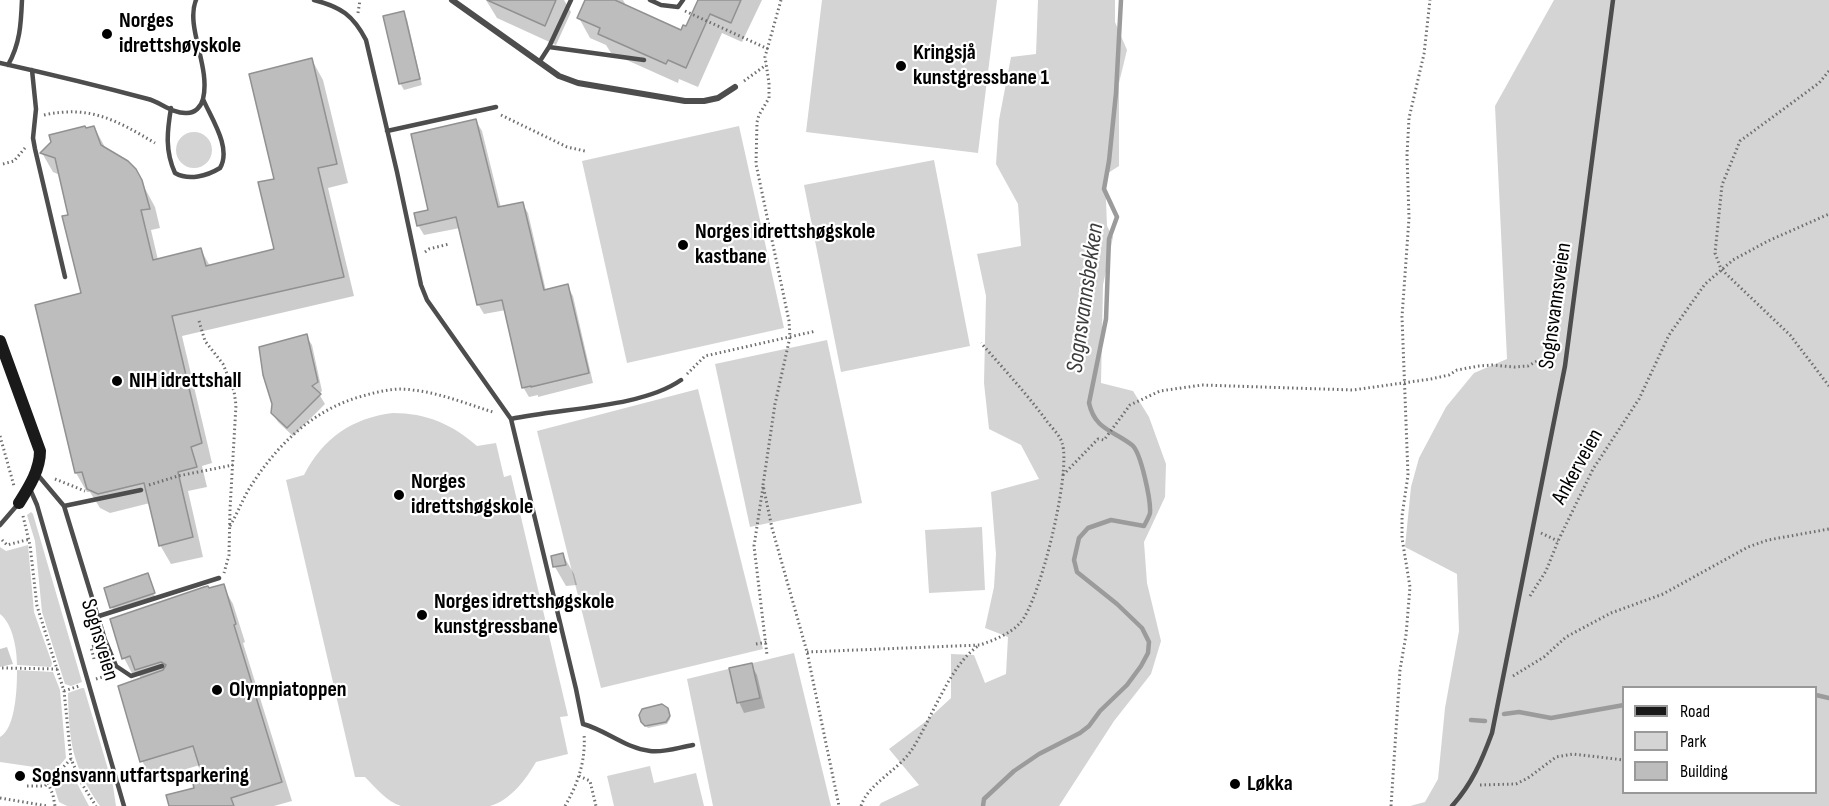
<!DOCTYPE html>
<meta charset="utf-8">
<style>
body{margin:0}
#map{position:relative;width:1829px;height:806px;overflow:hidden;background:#fff;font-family:"Sofia Sans Condensed",sans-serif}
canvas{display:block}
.legend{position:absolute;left:1622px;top:686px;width:195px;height:108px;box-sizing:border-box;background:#fff;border:2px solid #999;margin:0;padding:8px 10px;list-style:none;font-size:18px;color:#000}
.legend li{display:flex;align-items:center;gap:12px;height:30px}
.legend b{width:30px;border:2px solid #999}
</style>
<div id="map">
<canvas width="1829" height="806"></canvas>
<ul class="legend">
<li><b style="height:8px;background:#1a1a1a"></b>Road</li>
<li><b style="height:16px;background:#d4d4d4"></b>Park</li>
<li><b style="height:16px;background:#bdbdbd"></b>Building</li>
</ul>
</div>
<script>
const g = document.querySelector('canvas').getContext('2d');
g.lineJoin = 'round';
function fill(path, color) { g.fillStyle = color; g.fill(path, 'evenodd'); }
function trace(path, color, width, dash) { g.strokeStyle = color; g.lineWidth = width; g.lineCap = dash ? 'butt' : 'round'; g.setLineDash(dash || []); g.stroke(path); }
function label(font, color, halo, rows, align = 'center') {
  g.font = font + ' "Sofia Sans Condensed",sans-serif'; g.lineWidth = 4.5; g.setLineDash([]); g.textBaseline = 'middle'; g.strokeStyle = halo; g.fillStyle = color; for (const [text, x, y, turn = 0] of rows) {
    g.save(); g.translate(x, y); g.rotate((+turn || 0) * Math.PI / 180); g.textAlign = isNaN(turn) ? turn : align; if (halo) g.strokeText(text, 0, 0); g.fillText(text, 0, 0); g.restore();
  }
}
fill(new Path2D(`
 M822,0h175l-19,153 -172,-21z
 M1038,0h77v22l12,28 -8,33v83l-14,9 2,51 6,11 -10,48 -2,98 32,8 16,26 17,47 -1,33 -21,45 3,41 14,58 -10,33 -37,47 -55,85h-180l2,-3 38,-18 -30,-36 36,-27 26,-24v-44l23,1 11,28 21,-9 2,-37 -23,-9 9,-41 2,-33 -5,-62 48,-13 -18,-34 -32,-16 -5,-46 2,-87 -9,-42 44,-8 -3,-42 -22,-40 3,-44 12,-63 25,-3z
 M1554,0h275v806h-419l15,-4 13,-23 7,-71 14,-77 -2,-57 -52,-27 6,-60 8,-29 27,-51 28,-34 33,-14 -12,-253zM1624,688h192v104h-192z
 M739,126l45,202 -157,35 -45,-202z
 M176 150a18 18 0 1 1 36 0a18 18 0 1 1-36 0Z
 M934,160l36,186 -129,26 -37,-187z
 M827,340l35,163 -112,24 -35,-163z
 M698,389l65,260 -162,39 -64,-257z
 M393,413c33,0 59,11 84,33l19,-3 8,34 7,-2 57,241 -8,1 8,37 -32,8c-9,16 -26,39 -46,44 -8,0 -82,0 -89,0 -14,-4 -26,-19 -36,-29h-10l-69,-297 18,-5c19,-37 48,-57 89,-62z
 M31,512l2,2 49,168 -11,4 -6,-2 -23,-72 -7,-71 -8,-26z
 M982,527l3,63 -56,3 -4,-63z
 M28,545l6,67 18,51 -1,4 -34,-2c0,-15 -4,-41 -17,-51v-67l6,4z
 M794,653l37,153h-118l-26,-127z
 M17,670l36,2 7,18 6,68 -17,20 -9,6 1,-16 -41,-6v-25c16,-9 17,-50 17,-67z
 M82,688h2l29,98 3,20h-16c-28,-40 -31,-64 -32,-113z
 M650,766l4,17 42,-10 8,33h-90l-7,-30z
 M64,769l6,1 19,36h-22l-8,-4 -6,-19z`), '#d4d4d4');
fill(new Path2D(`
 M486,0h78l7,12 -15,33 -59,-27z
 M587,0h36l4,7 55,25 5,-4 13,-28h62l-20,42 -20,-9 -24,54 -19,-8 -1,4 -67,-30 -5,-8 -16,-7 -11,-20z
 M403,13l4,6 15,66 -18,5 -4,-7z
 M312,60l11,20 25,103 -20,5 26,108 -172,40 30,127 -10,3 5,21 -19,4 15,66 -32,7 -11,-19 -10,-42 -40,10 -10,-5 -10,-16h-3l-11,-19 6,-179 -12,-78 -10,-41 -7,-3 -11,-19 44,-24 8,-2 12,22 29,21 20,37 5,21 -9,2 7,30 43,-10 9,16 66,-16 -1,-70z
 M476,121l6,10 19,77 21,-5 6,10 18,78 21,-5 6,10 20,87 -55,14v-2l-9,2 -6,-10 -17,-77 -22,4 -6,-10 -18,-76 -36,7 -6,-10 12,-14z
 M306,336l6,9 10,46 -3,3 6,10 -32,32 -15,-14 -6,-9v-15z
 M563,555l11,19 3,11 -11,1 -11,-19z
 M148,575l7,22 -42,13 -1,-3z
 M223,586l10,18 12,38 -2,1 49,158 -18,5h-103l25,-17 8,-10 -4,-14 -48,14 -10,-18v-81l-3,-5 -5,2 -10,-19 -12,-38z
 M7,647l6,17 -13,3v-18z
 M751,665l6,10 8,33 -21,5 -5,-11z
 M669,712l1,7 -3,5 -19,4 -6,-6z`), '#0003');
trace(new Path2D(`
 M1816,695l13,3
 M1504,714l15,-2 32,6 73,-13
 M1471,720l14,1
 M983,806l1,-7 30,-28 25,-17 41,-21 9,-7 11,-15 27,-26 14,-19 7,-13 1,-11 -7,-14 -25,-24 -40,-32 -3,-12 5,-22 9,-10 23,-8 33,6c2,-4 5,-9 6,-13 1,-12 -9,-61 -18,-68 -19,-15 -37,-15 -43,-42l17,-84 3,-80 8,-22 -13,-28 5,-28 7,-68 5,-93`), '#9b9b9b', 4.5);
const building = new Path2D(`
 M487,0h69l-11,26z
 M585,0h30l66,30 2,-5 3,1 12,-26h43l-10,23 -21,-9 -24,54 -18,-8 -2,4 -68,-30 2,-6 -23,-10z
 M404,11l16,68 -21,5 -16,-68z
 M312,58l25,106 -19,4 26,109 -172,39 30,127 -11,4 6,20 -19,5 15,65 -34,9 -15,-63 -46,11 -11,-5 -5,-17 -7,1 -40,-168 46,-12 -19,-77 6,-1 -13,-57 -15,-5 11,-11 -2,-7 36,-9 1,2 8,-2 7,19 27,16 8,8 6,11 8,29 -9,1 12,50 48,-12 5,18 68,-17 -16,-67 16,-3 -25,-105z
 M476,119l22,88 25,-5 21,88 24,-6 21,89 -58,14v-1l-9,2 -20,-88 -25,5 -21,-88 -39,9 -3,-13 14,-3 -17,-76z
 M307,334l11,48 -6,4 9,8 -34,34 -16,-15 1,-9 -9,-29 -4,-28z
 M563,553l3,12 -13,2 -2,-11z
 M148,573l7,20 -45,15 -6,-20z
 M224,584l12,40 -2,1 48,157 -51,16 3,8h-65l-3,-11 28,-7 -2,-8 11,-2 -10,-32 -53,16 -22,-76 45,-16 3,-5 -5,-3 -26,8 -5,-14 -8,3 -12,-40 94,-32 4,-1 1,2z
 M752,663l8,35 -23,5 -8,-35z
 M662,704l6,4 2,8 -4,6 -21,4 -4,-4 -2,-7 3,-6z`);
fill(building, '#bdbdbd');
trace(building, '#919191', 1.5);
trace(new Path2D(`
 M781,0l-16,57 4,26v15l-10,17 -2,7 -1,42 33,157 1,16 -15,67 -12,81 9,43 35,124 32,154
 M685,11l83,38
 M358,13l2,-13
 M1829,71l-10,12 -79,58 -18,44 -7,68 6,16 69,66 39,51
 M744,81l22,-16
 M44,115c46,-10 72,5 111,28
 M501,115l66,32 18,4
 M3,164l11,-3 11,-13
 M425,252l4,-3 20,-5
 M199,321l6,20 18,23 11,27 2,14 -6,104 -1,46 -5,18
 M687,374l18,-18 111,-25
 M0,436l14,50
 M1063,475l35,-36 6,1 26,-35 30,-14 42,-6 151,5 78,-11 18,-4 8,-5 22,-4 13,-1 22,2 14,-1 13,-7 15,-3
 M55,479l30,12
 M149,485l29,-9 55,-11
 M763,487l-9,59 13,109
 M23,516l7,29 7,61 27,85 7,68 11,25 14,22
 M230,526c7,-12 12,-25 19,-37 26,-42 62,-78 110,-92 18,-5 35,-10 54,-7 27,3 54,14 80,22
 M1541,533l17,8
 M2,540l5,5 23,-6
 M1530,596l16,-25 12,-30 35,-72 46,-70 30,-64 36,-51 28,-24 35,-19 61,-27
 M756,644l11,-2
 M807,652l173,-7c14,-5 30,-11 40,-22 20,-21 52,-153 42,-180 -2,-8 -11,-16 -16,-23 -20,-27 -43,-52 -65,-77
 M94,659l-3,-12 3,-1 4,7
 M2,668l56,1
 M1513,676l31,-19 22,-20 45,-24 52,-19 85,-47 20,-7 61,-11
 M96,679l16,-5
 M64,691l15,-5
 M579,776l11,5 6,25
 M48,783l5,12 2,11
 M1480,785l36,-1 12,-6 28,-21 17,-3 51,6
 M27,786h18l26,-27
 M0,798l48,8
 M565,806c13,-22 21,-46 19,-72
 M861,806c7,-22 36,-35 50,-55 20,-30 38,-85 67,-105
 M1391,806l9,-136 6,-35 4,-48 -8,-49v-22l6,-41 -6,-158 7,-99 -2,-63 2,-37 15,-64 6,-54`), '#6f6f6f', 3, [1.5, 3]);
trace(new Path2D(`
 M314,0c27,7 39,15 52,40l31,132 24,113 6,15 84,119 65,270 7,35c23,6 42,24 67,27 14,2 30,-4 43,-6
 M650,0l11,5 17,2 5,-7
 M549,47l95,13
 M540,61l9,-14 22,-47
 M0,63c49,11 99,23 148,36 12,3 25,15 39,14 8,0 14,-6 16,-14 8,-32 -18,-72 -7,-99
 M8,65c12,-21 13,-41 14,-65
 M32,70l4,39 -3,29 2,11 30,128
 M171,108c-4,24 -6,43 4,65 14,8 32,3 45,-5 12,-20 -9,-50 -17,-69
 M387,131l109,-24
 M511,419c50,-11 130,-11 170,-39
 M37,474l27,32 41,134 11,26 15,10 31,-10
 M30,489l7,16 87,301
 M64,506l77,-16
 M0,525l19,-22
 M99,616l120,-38
 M1452,806c20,-22 30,-46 40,-73l73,-367 48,-366`), '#4d4d4d', 4.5);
trace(new Path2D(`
 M452,0l107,76 19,7 107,18h19l14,-3 17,-11`), '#4d4d4d', 6);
trace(new Path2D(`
 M0,341l40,110c0,19 -11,36 -21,52`), '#1a1a1a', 12);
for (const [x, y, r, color] of [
 [107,34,6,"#000"],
 [901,66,6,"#000"],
 [683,245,6,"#000"],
 [117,381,6,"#000"],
 [399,495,6,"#000"],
 [422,615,6,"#000"],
 [217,690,6,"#000"],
 [20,776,6,"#000"],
 [1235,784,6,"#000"]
]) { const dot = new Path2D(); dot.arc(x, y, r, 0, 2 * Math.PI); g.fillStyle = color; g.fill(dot); trace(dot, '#fff', 2); }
label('bold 22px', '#000', '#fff', [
 ["Norges",119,21],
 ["idrettshøyskole",119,46],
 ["Kringsjå",913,53],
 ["kunstgressbane 1",913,78],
 ["Norges idrettshøgskole",695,232],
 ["kastbane",695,257],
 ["NIH idrettshall",129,381],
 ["Norges",411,482],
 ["idrettshøgskole",411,507],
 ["Norges idrettshøgskole",434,602],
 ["kunstgressbane",434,627],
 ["Olympiatoppen",229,690],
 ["Sognsvann utfartsparkering",32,776],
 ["Løkka",1247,784]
], 'left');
label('22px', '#000', '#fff', [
 ["Sognsvannsveien",1556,306,-82],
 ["Ankerveien",1578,467,-61],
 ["Sognsveien",99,640,73]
]);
label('italic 24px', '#3c3c3c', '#fff', [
 ["Sognsvannsbekken",1086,298,-82]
]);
</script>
